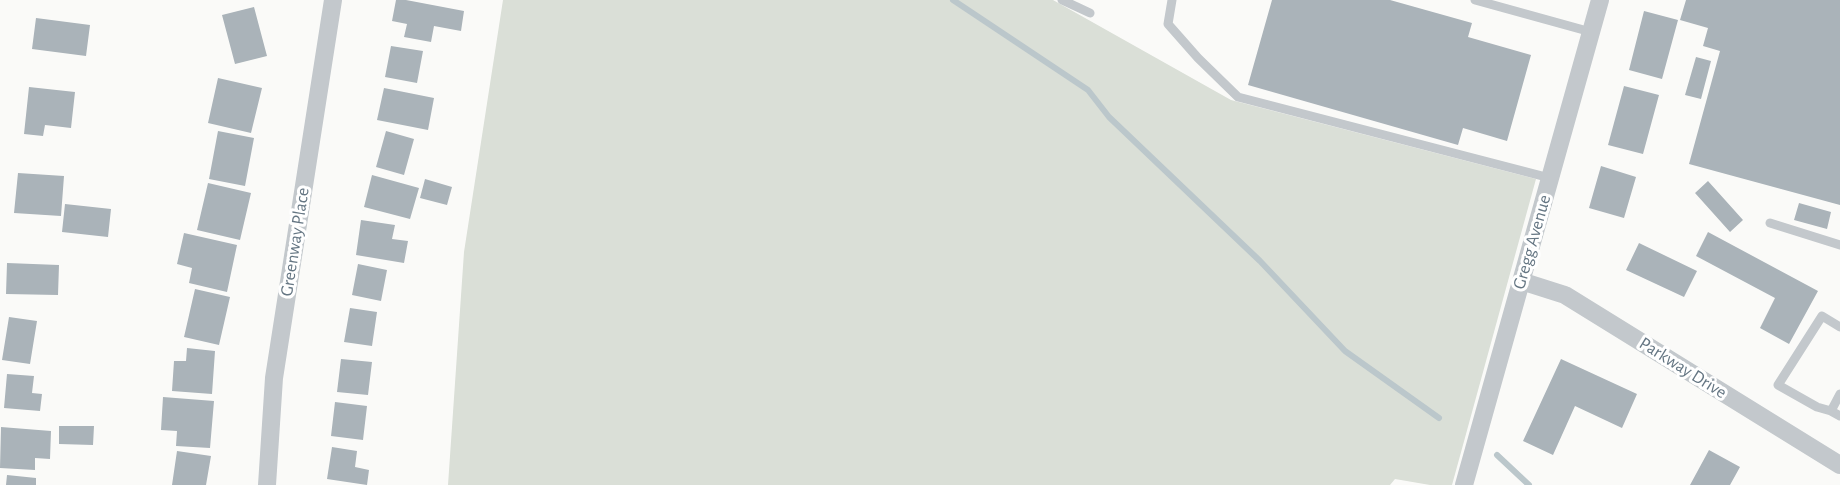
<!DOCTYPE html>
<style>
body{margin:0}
canvas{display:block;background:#fafaf8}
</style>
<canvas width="1840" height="485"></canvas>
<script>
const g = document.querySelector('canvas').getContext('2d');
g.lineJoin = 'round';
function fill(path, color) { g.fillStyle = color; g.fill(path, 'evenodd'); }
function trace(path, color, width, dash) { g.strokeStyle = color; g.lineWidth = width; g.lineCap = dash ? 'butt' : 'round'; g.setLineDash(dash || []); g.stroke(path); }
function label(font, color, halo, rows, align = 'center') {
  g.font = font + ' "Alegreya Sans",sans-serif'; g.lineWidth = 6; g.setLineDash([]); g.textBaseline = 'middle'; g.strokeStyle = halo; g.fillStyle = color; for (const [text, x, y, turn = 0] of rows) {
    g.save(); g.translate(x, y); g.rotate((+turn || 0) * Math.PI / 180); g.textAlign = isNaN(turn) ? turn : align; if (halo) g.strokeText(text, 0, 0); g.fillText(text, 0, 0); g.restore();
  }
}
fill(new Path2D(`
 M503,0h550l178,100 305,79 -84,306h-22l-35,-6 -5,6h-942l16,-233z`), '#dadfd7');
trace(new Path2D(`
 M953,0l135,90 21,27 151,144 85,90 94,67
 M1497,455l32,30`), '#bbc7cb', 6);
fill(new Path2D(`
 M396,0h10l58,11 -3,20 -27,-5 -3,16 -27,-5 3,-13 -15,-3z
 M1272,0h118l82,23 -4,14 63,18 -24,86 -44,-13 -5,17 -210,-60z
 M1686,0h154v205l-151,-41 31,-113 -17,-5 5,-18 -28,-8z
 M254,7l13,49 -32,8 -13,-49z
 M1644,11l34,9 -16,59 -33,-9z
 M36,18l54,7 -4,31 -54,-7z
 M391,46l32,5 -6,32 -32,-6z
 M1696,57l15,4 -10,38 -16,-4z
 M218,78l44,10 -11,45 -43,-10z
 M1624,86l35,9 -16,59 -35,-9z
 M29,87l46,5 -4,36 -26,-3 -2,11 -19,-2z
 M384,88l50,10 -6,32 -51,-10z
 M218,131l36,7 -9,48 -36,-7z
 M386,131l28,8 -10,36 -28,-8z
 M1601,166l35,11 -12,41 -35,-10z
 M18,173l46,3 -3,40 -47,-3z
 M372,175l47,13 -9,31 -46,-12z
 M425,179l27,8 -5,18 -27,-7z
 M1708,181l35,39 -13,12 -35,-39z
 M208,183l43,10 -11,47 -43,-10z
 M1799,203l32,9 -4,17 -33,-9z
 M65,204l46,5 -3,28 -46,-5z
 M361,220l34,5 -3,14 16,2 -4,22 -48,-8z
 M1708,232l110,59 -29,53 -29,-16 15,-30 -79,-42z
 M184,233l53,12 -10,47 -38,-9 3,-15 -15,-4z
 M1639,243l58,28 -13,26 -58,-27z
 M7,263l52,2 -1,30 -52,-1z
 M358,264l29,6 -6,31 -29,-6z
 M195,289l35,8 -11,48 -35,-8z
 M350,308l27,4 -5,34 -28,-4z
 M9,317l28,4 -7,43 -28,-4z
 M187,348l28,3 -3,43 -40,-3 2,-30h12z
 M341,359l31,3 -4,33 -31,-3z
 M1561,359l76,35 -15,34 -47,-22 -22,49 -30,-14z
 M7,374l27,2 -2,17 10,1 -2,17 -36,-3z
 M163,397l51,4 -4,47 -34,-2 1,-15 -16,-1z
 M335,402l32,4 -4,34 -32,-4z
 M59,426h35l-1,19 -34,-1z
 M1,427l50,4 -1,28 -15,-1v12l-35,-2z
 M332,447l25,4 -2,16 14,3 -2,15 -40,-6z
 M1709,450l31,17 -10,18h-40z
 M177,451l34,5 -5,29h-34z
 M7,475l29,3v7h-30z`), '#aab3b9');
trace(new Path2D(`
 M1062,0l28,13
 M1172,0l-4,24 30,34 40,39 312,81
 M1475,0l116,32
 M1770,223l70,22
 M1840,394l-9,17 9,5
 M1831,411l-14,-4 -39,-22 44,-69 18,11`), '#c3c8cc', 9);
trace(new Path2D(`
 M1521,281l44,14 275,170
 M267,485l7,-107 59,-378
 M1464,485l136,-485`), '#c3c8cc', 18);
label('18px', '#657683', '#fff', [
 ["Greenway Place",295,242,-81],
 ["Gregg Avenue",1532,242,-74],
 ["Parkway Drive",1683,368,32]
]);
</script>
